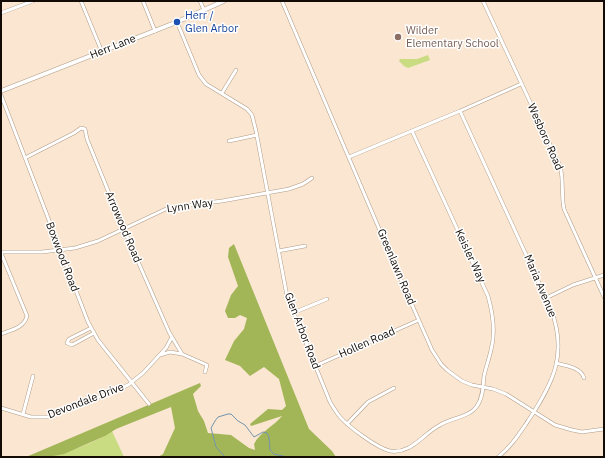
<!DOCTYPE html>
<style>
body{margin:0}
#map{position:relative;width:605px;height:458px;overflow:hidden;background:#fae6d1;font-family:"IBM Plex Sans",sans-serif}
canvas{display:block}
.frame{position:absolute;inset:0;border:2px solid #130c06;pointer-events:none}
</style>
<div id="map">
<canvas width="605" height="458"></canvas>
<div class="frame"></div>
</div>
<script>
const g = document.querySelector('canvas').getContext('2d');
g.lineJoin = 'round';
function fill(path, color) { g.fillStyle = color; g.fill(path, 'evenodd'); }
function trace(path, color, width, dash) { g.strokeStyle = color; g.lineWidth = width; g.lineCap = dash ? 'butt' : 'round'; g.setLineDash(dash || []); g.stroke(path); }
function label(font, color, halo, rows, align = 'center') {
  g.font = font + ' "IBM Plex Sans",sans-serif'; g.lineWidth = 3; g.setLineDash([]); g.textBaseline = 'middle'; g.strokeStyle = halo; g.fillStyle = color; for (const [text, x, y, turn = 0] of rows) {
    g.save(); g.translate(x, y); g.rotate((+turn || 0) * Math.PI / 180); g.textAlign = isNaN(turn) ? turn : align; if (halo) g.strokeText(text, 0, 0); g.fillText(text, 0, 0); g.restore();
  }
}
fill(new Path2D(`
 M428,55l2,5 -22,8 -4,-2 -5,-5 1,-2h17z
 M112,431l12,26h-76c19,-4 49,-15 64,-26z`), '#c9dc82');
fill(new Path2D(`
 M234,244l75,185 23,22 4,6h-178l5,-3 12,-26 -4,-21 -55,22 -11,7 -41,18 -16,3h-22l174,-74 1,3 -8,8 5,17 6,10 4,12 23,2 18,13 6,2 -1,-6c6,-12 20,-18 28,-28l-31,10 -1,-2 18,-15 14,1 4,-4 -7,-27 -15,-12 -14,9 -10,-10 -15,-6 9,-19 10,-12 3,-11 -7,-3 -5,3h-7l-3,-7 6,-16 7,-9 -10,-29 1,-9z`), '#a3b657');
trace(new Path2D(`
 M225,457l-9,-10 -5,-19 4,-7 3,-4 10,-3h3l7,7 7,4 9,12 9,-5 4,1 2,4 1,13 4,4 13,3`), '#7394ac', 1);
const street = new Path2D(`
 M81,1l21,51
 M143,1l12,30
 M200,1l4,9
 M282,1l116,272 34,77 9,14 6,6 15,11 10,4 21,4 13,5 49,31 17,5 10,2 22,-3
 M483,1l77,165c4,14 1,29 4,43l40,88
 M1,13l32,-12
 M177,22l22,53 7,9 41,25 5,6 4,16 31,165 43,106c3,5 6,10 10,15 9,10 37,31 50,34 6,1 12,0 18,-3 11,-5 20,-17 32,-23 11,-7 30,-8 37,-19 6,-8 6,-20 7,-30 2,-9 5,-17 7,-26 5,-18 2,-36 -3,-54l-76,-165
 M222,93l14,-23
 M1,95l87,227 10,18 51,64
 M460,111l91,198c17,46 2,74 -23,112 -9,13 -17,26 -30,36
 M229,141l28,-6
 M349,157l111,-46 61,-27
 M25,158l49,-25 7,-5 4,1 2,10 35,86 47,107 13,22 25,11 -2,7
 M278,251l27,-5
 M1,252h41l33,-4 23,-7 70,-33 54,-7 67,-12 14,-5 9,-6
 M1,253l26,63c-3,12 -16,14 -26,18
 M546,298l27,-13 31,-10
 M293,313l34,-14
 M91,328l-22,11 -2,4 5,2 22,-12
 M160,355l10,-3 12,2
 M556,363c9,3 25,4 28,15
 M315,366l104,-46
 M1,408l30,9h17l66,-26 14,-6 15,-12 23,-25 6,-11
 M23,414l10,-38
 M347,424l21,-22 26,-14`);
const secondary = new Path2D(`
 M1,91l176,-69 47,-21`);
trace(street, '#af9c88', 4);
trace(secondary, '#af9c88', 5);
trace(street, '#fff', 3);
trace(secondary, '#fff', 4);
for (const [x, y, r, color] of [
 [177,22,4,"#1a4fb4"],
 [398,37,4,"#8d6e63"]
]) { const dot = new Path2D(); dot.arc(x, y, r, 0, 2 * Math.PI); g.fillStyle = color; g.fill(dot); trace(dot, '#fff', 1.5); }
label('11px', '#164399', '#fff', [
 ["Herr /",185,16],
 ["Glen Arbor",185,29]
], 'left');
label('11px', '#785e54', '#fff', [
 ["Wilder",406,31],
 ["Elementary School",406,44]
], 'left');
label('11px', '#130c06', '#fff', [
 ["Herr Lane",113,47,-22],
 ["Wesboro Road",545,137,66],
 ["Lynn Way",190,206,-8],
 ["Arrowood Road",123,227,67],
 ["Keisler Way",470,256,65],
 ["Boxwood Road",62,257,69],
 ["Greenlawn Road",396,267,67],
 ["Maria Avenue",540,286,67],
 ["Glen Arbor Road",302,331,69],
 ["Hollen Road",367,343,-24],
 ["Devondale Drive",86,401,-21]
]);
</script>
